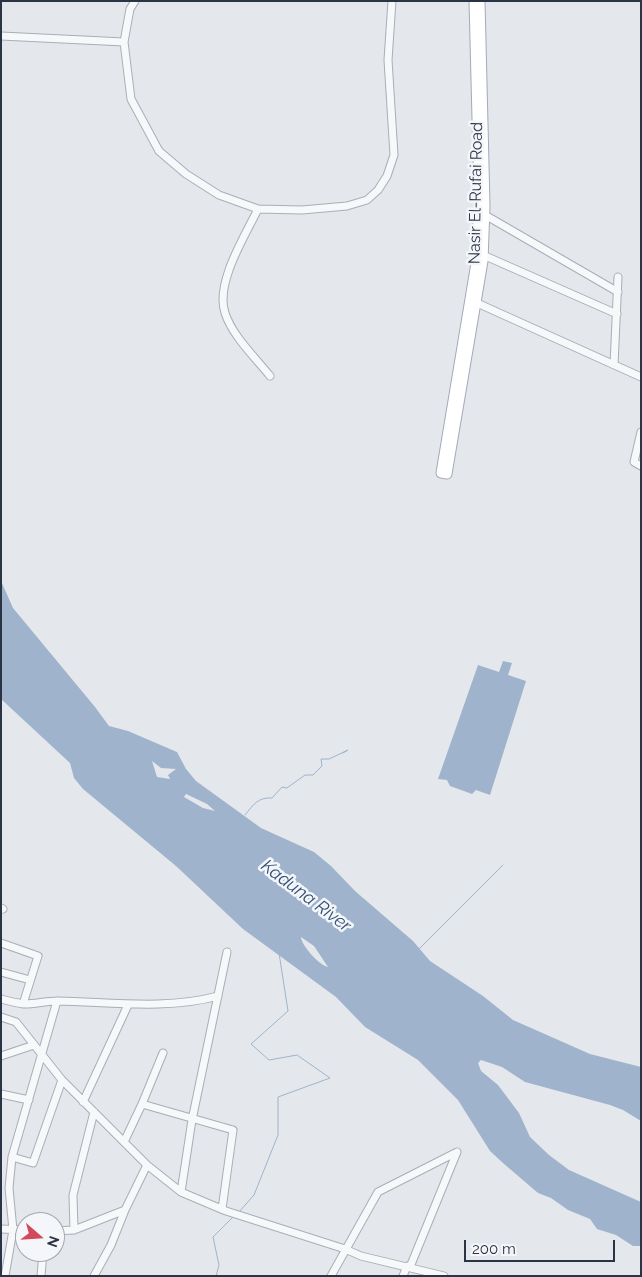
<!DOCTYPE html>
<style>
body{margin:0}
#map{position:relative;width:642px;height:1277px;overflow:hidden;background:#e4e7ec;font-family:Raleway,sans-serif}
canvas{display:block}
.frame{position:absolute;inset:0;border:2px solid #2b3445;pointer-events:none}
.north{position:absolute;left:15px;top:1212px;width:50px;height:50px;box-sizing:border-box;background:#f4f6f9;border:1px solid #a4a8b1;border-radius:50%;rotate:109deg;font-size:14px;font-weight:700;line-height:20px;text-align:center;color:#2b3445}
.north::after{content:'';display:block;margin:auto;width:18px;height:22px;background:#d1495b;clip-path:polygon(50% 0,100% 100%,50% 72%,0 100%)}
.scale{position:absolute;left:464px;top:1240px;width:151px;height:22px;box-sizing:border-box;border:2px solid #2b3445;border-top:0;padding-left:6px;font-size:15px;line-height:18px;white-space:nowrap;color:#2b3445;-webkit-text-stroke:4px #f4f6f9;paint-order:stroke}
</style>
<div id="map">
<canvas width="642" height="1277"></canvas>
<div class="frame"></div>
<div class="north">N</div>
<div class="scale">200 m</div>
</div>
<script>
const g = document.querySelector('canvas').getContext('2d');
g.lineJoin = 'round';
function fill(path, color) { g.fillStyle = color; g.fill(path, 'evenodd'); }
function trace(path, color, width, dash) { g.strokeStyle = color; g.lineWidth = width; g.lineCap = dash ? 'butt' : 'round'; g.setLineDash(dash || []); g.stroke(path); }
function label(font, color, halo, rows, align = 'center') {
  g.font = font + ' Raleway,sans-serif'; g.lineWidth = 5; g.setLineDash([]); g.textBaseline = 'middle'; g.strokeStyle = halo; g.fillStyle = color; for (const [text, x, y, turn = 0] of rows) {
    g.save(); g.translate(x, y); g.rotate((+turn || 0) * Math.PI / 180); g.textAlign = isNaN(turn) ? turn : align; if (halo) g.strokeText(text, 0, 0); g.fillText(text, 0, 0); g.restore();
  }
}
fill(new Path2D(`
 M1,581l12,27 82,99 14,19 19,5 49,21 9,17 10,12 65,47 53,24 17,14 24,25 58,50 17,20 53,35 30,24 77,34 51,13v54l-18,-11 -13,-5 -85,-23 -23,-15 -21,-7 -3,3 3,8 17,14 21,28 11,24 19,18 20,15 72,32v44h-8l-17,-11 -19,-6 -7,-10 -22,-9 -17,-12 -13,-5 -35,-30 -13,-12 -32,-51 -40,-40 -53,-33 -29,-30 -93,-68 -67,-63 -93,-77 -9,-11 -4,-15 -69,-64zM152,761l9,7 15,1 -8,6 2,4 -13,-2zM186,794l21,10 8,7 -12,-3 -19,-11zM301,937l13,9 14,21c-8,-1 -27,-22 -27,-30z
 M503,661l9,2 -4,12 18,6 -36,114 -14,-5 -4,4 -22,-8 -3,-6 -9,-1 40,-114 21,7z`), '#9fb4cc');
trace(new Path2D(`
 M245,815c8,-10 13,-18 27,-17l10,-11 5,1 18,-13h8l9,-9 -1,-7h8l19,-9 -5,3
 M419,949l84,-84
 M239,1212l15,-17 24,-60v-38l52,-19 -33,-23 -28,5 -18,-16 37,-33 -9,-58
 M216,1276l3,-11 -6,-28 21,-21`), '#9fb4cc', 1);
const minor = new Path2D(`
 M135,1l-5,8 -6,33 7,57 28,52 27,23 33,21 39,14 44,1 45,-4 20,-6 11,-10 9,-14 7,-21 -6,-95 4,-59
 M1,36l123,6
 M258,209c-13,27 -43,74 -33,104 8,24 30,44 45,63
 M485,215l133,77
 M483,255l134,59
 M477,303l164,74
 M614,365l4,-88
 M641,432l-7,30 7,4
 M1,908l2,1
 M1,943l37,13 -15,48
 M1,972l29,8
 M1,999c8,2 15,4 23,5 11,0 23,-3 34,-3 53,1 109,9 160,-5
 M1,1017l15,5 46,58 85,85 34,27 45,19 119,38 16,7 83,20
 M1,1056l33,-11
 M1,1094l28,6
 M83,1102l45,-97
 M142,1104l21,-51
 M124,1142l18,-38 91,26 -11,79
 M12,1157l21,6 29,-83
 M181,1192l11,-72 35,-168
 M1,1229l24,1
 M74,1230l-1,-35 21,-83
 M55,1231l19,-1 51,-20 22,-45
 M5,1276l8,-46 -4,-42 3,-31 45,-156
 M41,1276l2,-24
 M94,1276l17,-31 14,-35
 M331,1276l47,-84 79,-40 -47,115
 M403,1276l4,-10`);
const major = new Path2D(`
 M474,1l5,196 -3,66 -35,210 6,1 36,-213 2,-55 -5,-205`);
trace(minor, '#a9aeb7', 9);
trace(major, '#a3abb8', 11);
trace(minor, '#f7f8fa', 7);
trace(major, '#fff', 9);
label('16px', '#2b3445', '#f4f6f9', [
 ["Nasir El-Rufai Road",476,193,-89]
]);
label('italic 18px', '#34527a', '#f4f6f9', [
 ["Kaduna River",306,896,37]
]);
</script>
